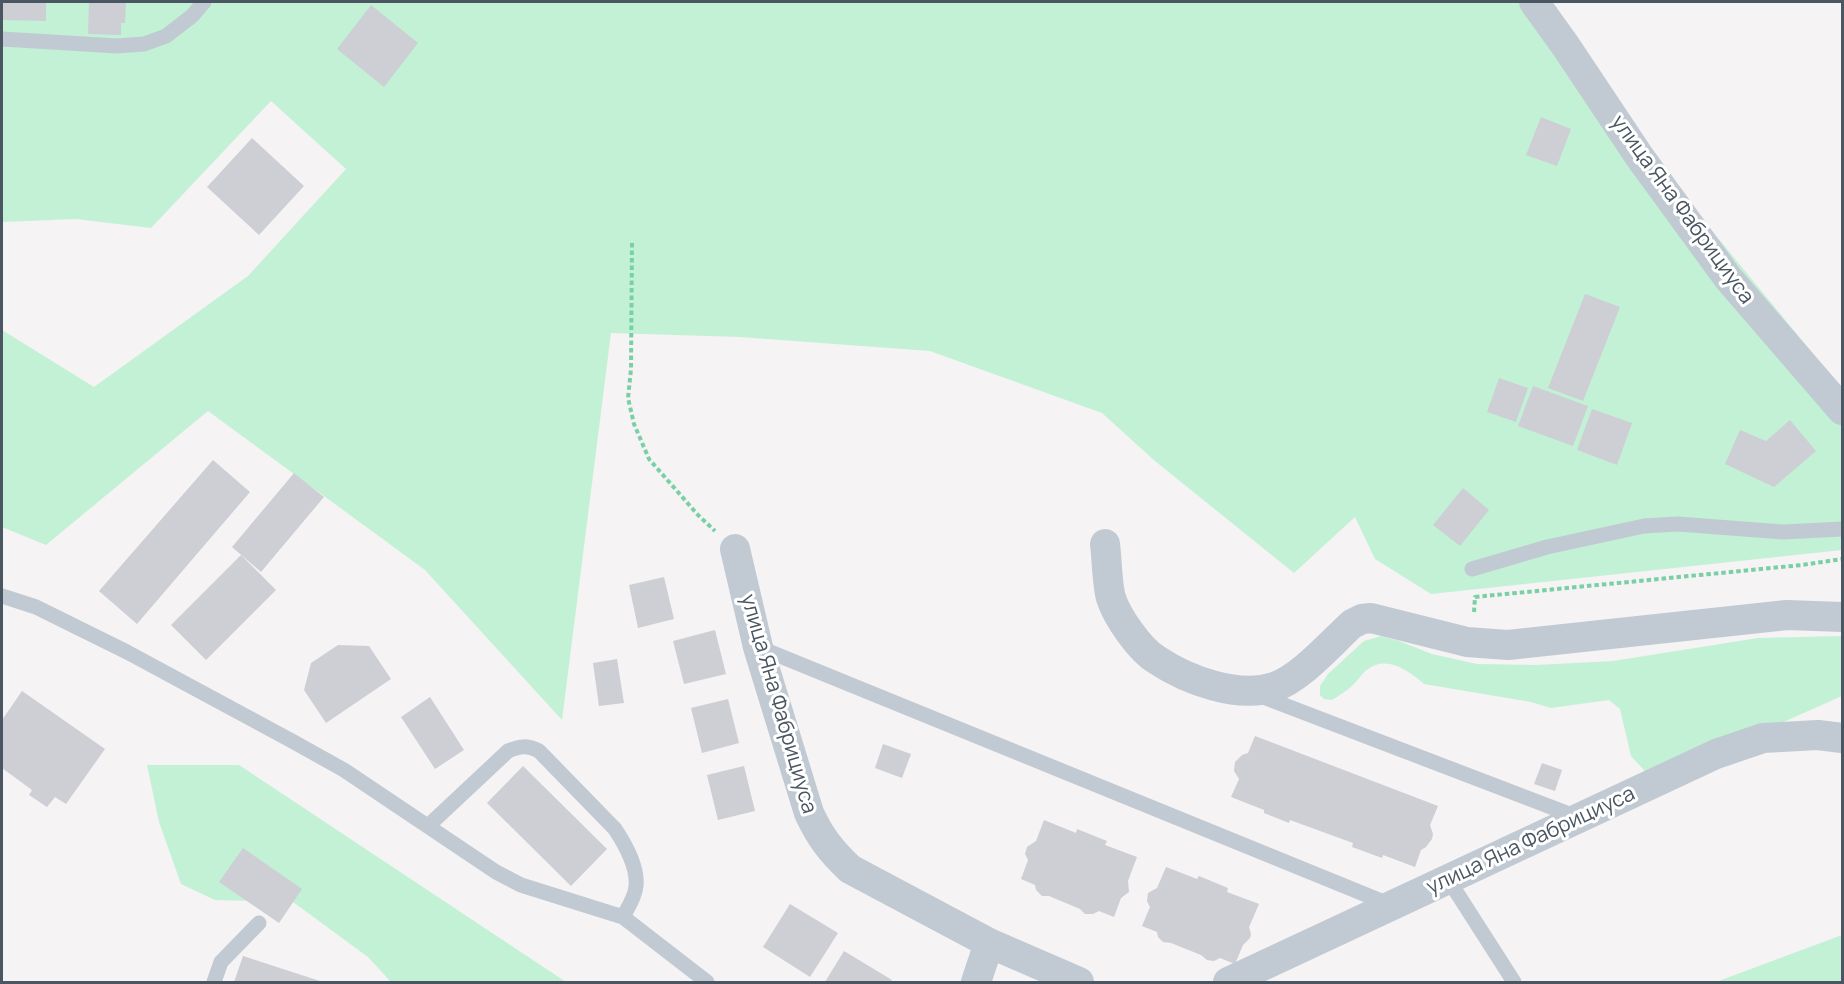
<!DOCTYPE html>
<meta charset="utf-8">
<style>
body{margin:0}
#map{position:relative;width:1844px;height:984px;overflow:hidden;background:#f5f3f3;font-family:Manrope,sans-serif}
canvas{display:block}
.frame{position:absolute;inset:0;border:3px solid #4a5661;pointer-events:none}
</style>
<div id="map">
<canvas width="1844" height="984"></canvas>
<div class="frame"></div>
</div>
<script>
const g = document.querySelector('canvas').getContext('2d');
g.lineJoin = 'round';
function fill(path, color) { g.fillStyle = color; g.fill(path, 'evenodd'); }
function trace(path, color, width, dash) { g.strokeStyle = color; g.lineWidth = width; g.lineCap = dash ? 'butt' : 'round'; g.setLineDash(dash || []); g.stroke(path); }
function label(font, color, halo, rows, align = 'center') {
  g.font = font + ' Manrope,sans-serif'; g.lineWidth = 6; g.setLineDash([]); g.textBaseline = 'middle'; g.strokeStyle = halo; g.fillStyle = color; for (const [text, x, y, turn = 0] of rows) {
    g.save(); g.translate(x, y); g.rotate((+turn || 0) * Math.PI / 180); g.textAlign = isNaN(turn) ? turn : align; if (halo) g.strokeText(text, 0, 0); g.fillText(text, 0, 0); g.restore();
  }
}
fill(new Path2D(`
 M2,2h1551l114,174 175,213v161l-411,44 -56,-35 -20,-42 -61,56 -139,-112 -53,-48 -172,-62 -190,-14 -129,-4 -49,387 -137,-150 -217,-159 -162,134 -44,-18v-197l92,57 154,-111 98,-107 -75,-68 -120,127 -75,-9 -74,3z
 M1381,636l18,5 33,13 45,10 59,1 77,-4 145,-23 84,-2v60l-189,84 -22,-24 -11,-47 -11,-9 -58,8 -20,-6 -107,-18c-15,-13 -37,-29 -56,-15 -5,3 -9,10 -13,14 -7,7 -15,12 -23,17l-8,-1 -4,-4v-9l8,-12 36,-33z
 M147,765h92l327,217h-175l-23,-25 -75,-55 -78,-2 -34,-16 -22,-62z
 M1842,935v47h-126z`), '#c3f1d5');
fill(new Path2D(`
 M2,2h44v19l-44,-1z
 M89,2h37l-1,21h-4v12l-33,-1z
 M371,5l47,38 -34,44 -47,-38z
 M1541,117l30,12 -14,37 -31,-11z
 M252,138l52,48 -45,49 -52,-48z
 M1585,294l35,13 -37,94 -35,-13z
 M1499,378l29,10 -12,34 -29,-10z
 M1533,386l55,20 -15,40 -55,-20z
 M1592,409l40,14 -15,42 -40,-15z
 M1790,420l26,31 -42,36 -49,-23 15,-34 26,11z
 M213,460l37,32 -113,132 -38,-33z
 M294,473l30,24 -63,75 -29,-25z
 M1463,488l26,22 -29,36 -27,-21z
 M241,555l35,35 -70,70 -35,-35z
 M664,577l10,42 -36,9 -9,-43z
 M715,630l11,44 -42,10 -11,-43z
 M338,645l31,1 22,33 -65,44 -22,-33 7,-27z
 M617,659l7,44 -25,3 -6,-43z
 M22,691l83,58 -39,55 -11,-7 -8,10 -18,-12 3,-5 -30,-22v-48z
 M430,697l34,53 -29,19 -34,-52z
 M728,699l11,44 -37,10 -11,-45z
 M1255,736l183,70 -8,19 3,9 -1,5 -6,8 -5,3 -6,17 -32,-12 -1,3 -30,-11 1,-4 -63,-23 -1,3 -25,-10v-3l-33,-13 8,-18 -5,-8 1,-9 7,-7 6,-2z
 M883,744l28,10 -9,24 -27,-10z
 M1542,763l20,7 -7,21 -21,-7z
 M523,766l84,83 -36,37 -84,-83z
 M744,766l11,45 -37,9 -11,-45z
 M1044,820l32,13 1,-4 30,12 -2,4 32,12 -9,24 1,11 -8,6 -7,19 -15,-6 -6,3h-8l-5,-5 -31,-13h-7l-6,-6 -1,-5 -14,-6 7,-19 -3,-6 2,-7 9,-6z
 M243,848l59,41 -23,34 -60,-41z
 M1166,867l31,12 2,-3 29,12 -1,4 32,12 -10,23 2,7 -1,4 -7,7 -8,19 -15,-6 -6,3 -7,-1 -6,-5 -30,-12 -8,-1 -5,-5 -1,-5 -15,-6 8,-19 -3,-6 1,-8 9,-5z
 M790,904l48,29 -28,44 -47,-30z
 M844,951l48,29 -2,2h-65z
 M243,956l80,26h-89z`), '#cdcfd5');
trace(new Path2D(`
 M632,243l-1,126 -3,29 6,26 15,35 49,56 17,16
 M1474,612l1,-15 327,-32 40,-6`), '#7ad0a6', 4, [4.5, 3]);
trace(new Path2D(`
 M2,39l115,7 27,-2 22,-8 26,-20 12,-14
 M1472,569l75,-22 97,-21 34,-2 105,8 59,-3
 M2,596l34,11 91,45 165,89 52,29 152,102 25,13 102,32 84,65
 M758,647l633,258
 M1258,695l319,122
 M428,826l80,-75c12,-5 19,-6 31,0l76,78c10,15 23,39 21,57 -1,12 -8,21 -13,31
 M1448,879l66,103
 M214,982l7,-20 38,-39`), '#c1cad2', 15);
trace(new Path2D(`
 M1534,2l31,43 74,111 89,122 114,132
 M1105,544c2,15 2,40 6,54 6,19 29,52 46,62 30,20 81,39 117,27 26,-8 57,-44 78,-63l10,-5 9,-1 96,24 41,3 279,-30 55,2
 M735,549l23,98 51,166c11,24 22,38 41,56l139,74 90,39
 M976,982l13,-39
 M1228,982l488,-228 47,-16 55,-3 24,3`), '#c1cad2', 30);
label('21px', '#4a5661', '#fff', [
 ["улица Яна Фабрициуса",1682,210,54],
 ["улица Яна Фабрициуса",778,704,74],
 ["улица Яна Фабрициуса",1531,841,-25]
]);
</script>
